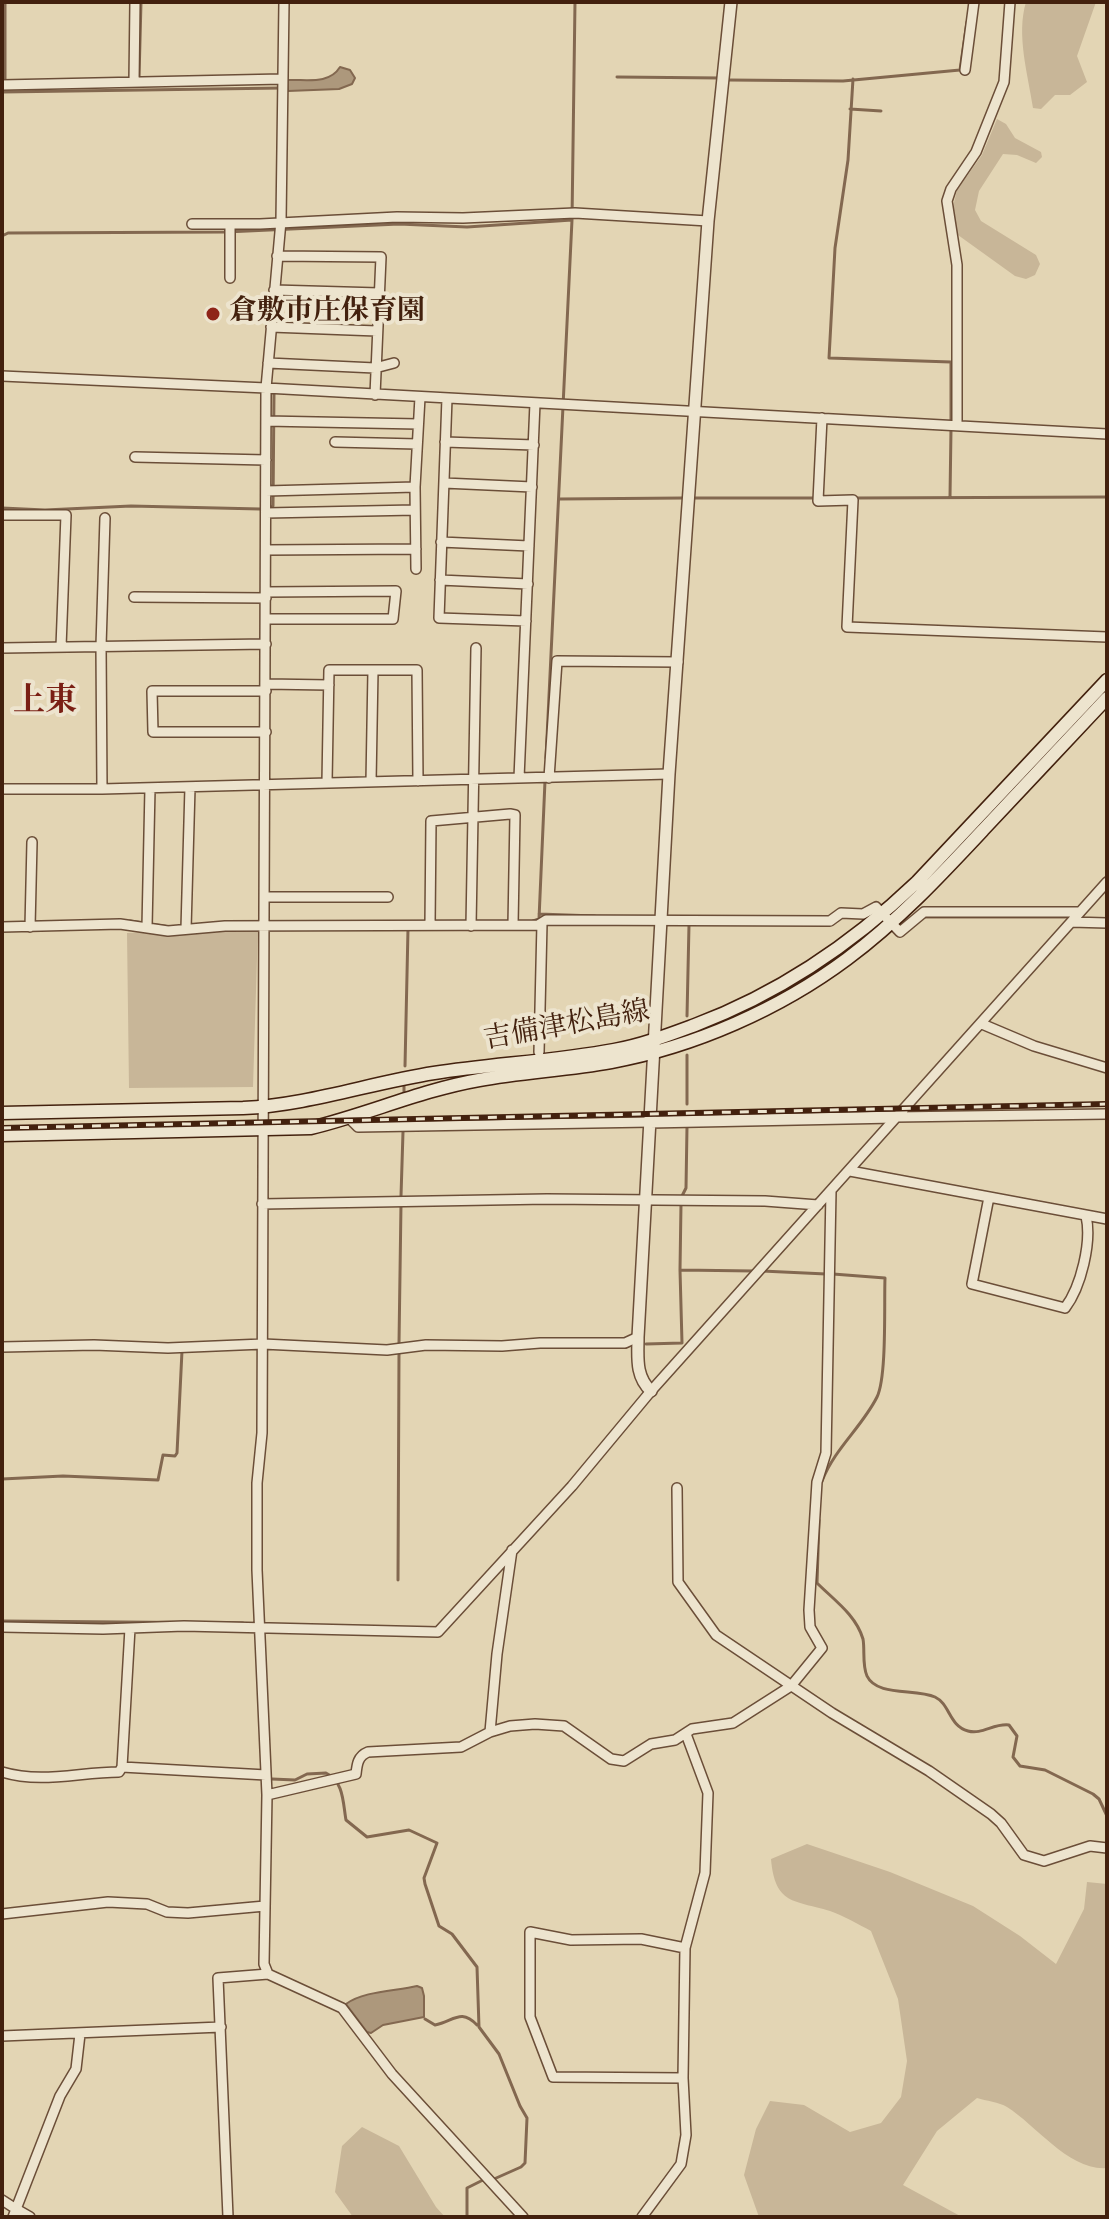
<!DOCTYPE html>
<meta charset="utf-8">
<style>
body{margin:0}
#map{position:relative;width:1109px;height:2219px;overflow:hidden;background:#e3d5b4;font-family:Vollkorn,serif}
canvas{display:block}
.frame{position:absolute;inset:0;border:4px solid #43210e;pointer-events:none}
</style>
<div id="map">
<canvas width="1109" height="2219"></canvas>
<div class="frame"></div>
</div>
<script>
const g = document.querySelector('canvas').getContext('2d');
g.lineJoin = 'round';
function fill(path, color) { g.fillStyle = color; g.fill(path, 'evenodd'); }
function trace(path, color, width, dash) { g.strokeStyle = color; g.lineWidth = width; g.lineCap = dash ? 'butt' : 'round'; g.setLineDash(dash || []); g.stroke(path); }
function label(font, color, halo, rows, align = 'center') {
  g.font = font + ' Vollkorn,"Noto Serif JP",serif'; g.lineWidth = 8; g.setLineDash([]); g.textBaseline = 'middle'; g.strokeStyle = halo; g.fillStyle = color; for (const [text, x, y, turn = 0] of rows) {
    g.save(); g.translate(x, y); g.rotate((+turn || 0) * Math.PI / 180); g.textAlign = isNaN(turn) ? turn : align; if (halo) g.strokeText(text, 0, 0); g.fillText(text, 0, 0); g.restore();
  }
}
fill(new Path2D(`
 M1026,2h70l-19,54 10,26 -17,13h-15l-14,14 -8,-1c-5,-34 -17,-73 -7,-106z
 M997,119l9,5 9,14 26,14 1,5 -6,6 -19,-8 -14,-1 -24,37 -4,19 6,11 55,34 4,9 -5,11 -9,4 -11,-3 -57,-41 -7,-20 6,-25 25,-35z
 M258,926l-5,161 -124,1 -2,-155z
 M807,1844l83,28 83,34 47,30 36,28 28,-55 3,-27 20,2v284c-38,3 -71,-43 -100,-61 -8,-5 -21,-6 -30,-9l-40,33 -34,54 59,32h-203l-15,-42 12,-46 14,-28 34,4 46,27 31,-9 20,-26 6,-36 -9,-62 -27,-68c-13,-7 -27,-15 -41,-20 -36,-11 -55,-6 -59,-52z
 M362,2127l37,19 37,61 9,10h-92l-18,-25 7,-46z`), '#c8b698');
const water = new Path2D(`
 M340,67l10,3 5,8 -3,6 -13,5 -51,2 -1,-11c19,-1 42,5 53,-13z
 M417,1986l5,2 2,8v21l-41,8 -12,8 -4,-1 -21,-28c17,-13 50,-13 71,-18z`);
fill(water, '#ad987c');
trace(water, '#836850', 2);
trace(new Path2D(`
 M617,77l104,1
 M139,78l2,-76
 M853,79l-5,81 -13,88 -6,110 122,4v59
 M728,80l115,1 117,-11 7,-48
 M5,84v-82
 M2,92l280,-4
 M850,109l31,2
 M2,236l6,-3 218,-1 173,-8 68,3 105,-7
 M950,497l1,-68
 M695,498h120
 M855,498l252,-1
 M559,499l125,-1
 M271,507l2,-1 1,-114
 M2,508l43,2 86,-4 129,3
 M546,758l26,-538 3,-218
 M539,914l56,2
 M926,917h145
 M130,921l40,6
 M533,921l6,-2 6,-138
 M687,1016l2,-91
 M687,1055v49
 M405,1066l3,-137
 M404,1093v-8
 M401,1196l2,-64
 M682,1196l4,-8 1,-61
 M681,1204l-1,66 74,1
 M762,1271l64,3
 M399,1343l2,-139
 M646,1344l36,-1 -2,-73
 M510,1349l20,-1
 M2,1479l61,-3 95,4 5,-25 12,1 2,-3 5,-102
 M822,1481c13,-33 40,-54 55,-84 10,-20 7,-94 8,-119l-52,-4
 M819,1520l-2,63c17,17 39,32 46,56 2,11 -1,26 4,37 10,21 49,12 68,21 15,7 14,29 33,34 14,4 26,-8 41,-6l8,11 -4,21 7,9 25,4 48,24 6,5 8,17
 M398,1580l1,-228
 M2,1621l241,2
 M272,1779l23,1 12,-6 19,-1c18,8 17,31 20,47l21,17 42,-7 28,13 -13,35 1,6 14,42 13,8 25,33 2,60 20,27 21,52 7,12 -2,45 -4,4 -27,12
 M425,2019l10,6c19,-4 26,-17 42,0
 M467,2217v-29l16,-8`), '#836850', 3);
const minor = new Path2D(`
 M965,70l9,-68
 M134,82l1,-80
 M2,85l280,-6
 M192,224h68l137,-7 66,1 112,-5 133,8
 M277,256l104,1 -6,138
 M230,278v-54
 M274,290l105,3
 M271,327l106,4
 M268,363l107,5 19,-5
 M2,376l264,12 841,46
 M447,398l-8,220 87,3
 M822,418l-4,83 35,-1 -6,127 260,10
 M266,421l152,3
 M957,425v-160l-10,-64 4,-12 25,-37 28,-70 6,-80
 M335,442l82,2
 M445,442l89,3
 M135,457l131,3
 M444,483l88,4
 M266,491l149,-4
 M266,513l149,-3
 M2,515h64l-5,132
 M441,542l88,4
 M266,550l150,-1
 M416,569l-1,-82 5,-90
 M440,580l88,4
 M266,592l130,-1 -3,28h-127
 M134,597l132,1
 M2,648l264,-4
 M266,684l63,1
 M266,691h-114l1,41h113
 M519,778l16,-375
 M549,778l8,-117 121,1
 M327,782l2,-112h88l1,111
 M371,782l2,-112
 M2,789h100l567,-15
 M102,789l-1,-143 4,-128
 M266,897h122
 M1071,922l36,1
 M430,925l1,-104 79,-7 5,1 -2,110
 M471,926l5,-278
 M2,927l118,-3 48,7 57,-5 313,-1 8,-5 284,1 11,-8 22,1 13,-7 24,25 24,-20h156
 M30,927l2,-85
 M147,927l3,-139
 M186,929l4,-142
 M982,1024l52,22 73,22
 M539,1052l3,-129
 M895,1117l212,-3
 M350,1119l8,8 292,-5
 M850,1171l257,48
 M989,1197l-17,87 93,24c16,-21 27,-66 21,-92
 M262,1204l285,-5 218,2 53,4
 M2,1347l92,-2 74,3 95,-4 124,6 39,-5 76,1 38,-3h85l13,-6
 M677,1488l1,94 38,53 116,78 97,58 62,43 10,9 23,32 20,6 46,-15 17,2
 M2,1627l101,2 81,-3 254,6 134,-146 79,-95 456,-509
 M490,1732l7,-78 15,-104
 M122,1767l8,-139
 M2,1772c40,12 77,0 117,0l3,-5 144,8
 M267,1795l89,-21c1,-10 2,-18 12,-22l93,-5 29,-15 20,-6 25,-2 29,2 47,33 13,2 27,-17 24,-4 17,-11 41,-6 58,-37 31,-38 -12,-21 -1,-17 8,-128 9,-29 5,-262
 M2,1914l106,-12 39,2 20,8 21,1 77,-7
 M268,1974l-4,-10 3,-169 -10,-225v-87l5,-50 4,-1045 15,-167 3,-219
 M2,2036l219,-9
 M683,2078l-130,-1 -23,-60v-85l41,8 70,-1 44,9
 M2,2200l14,9 -3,8
 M30,2217l-14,-8 44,-113 16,-27 4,-35
 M228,2217l-10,-239 50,-4 74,34 50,66 131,143
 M642,2217l39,-53 5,-29 -3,-57 2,-130 20,-75 3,-80 -22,-59`);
const tertiary = new Path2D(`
 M650,1122l245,-5
 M651,1391c-16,-15 -13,-34 -13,-54l31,-563 39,-553 23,-219`);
const secondary = new Path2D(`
 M2,1113l241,-5c65,-3 127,-25 191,-35 59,-9 121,-12 180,-23 28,-5 54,-15 81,-25 85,-32 156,-80 222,-143l190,-202
 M2,1135l309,-7c57,-14 111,-38 168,-48 44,-8 88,-10 132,-18 83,-15 169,-53 236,-103 51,-38 93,-83 136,-129 41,-44 83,-88 124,-132`);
trace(minor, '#6b4e38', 12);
trace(tertiary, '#6b4e38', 14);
trace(secondary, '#43210e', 15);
trace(minor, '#ede4ce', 9);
trace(tertiary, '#ede4ce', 11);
trace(secondary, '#ede4ce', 12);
const rail = new Path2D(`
 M2,1128l1105,-24`);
trace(rail, '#43210e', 6);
trace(rail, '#ede4ce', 3, [9]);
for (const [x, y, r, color] of [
 [213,314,8,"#8f2418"]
]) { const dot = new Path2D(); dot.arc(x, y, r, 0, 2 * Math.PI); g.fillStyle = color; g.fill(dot); trace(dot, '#ede4ce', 3); }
label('bold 28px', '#43210e', '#ede4ce', [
 ["倉敷市庄保育園",229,314]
], 'left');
label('28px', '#43210e', '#ede4ce', [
 ["吉備津松島線",567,1028,-10]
]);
label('bold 32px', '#7a1f14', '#ede4ce', [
 ["上東",45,704]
]);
</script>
